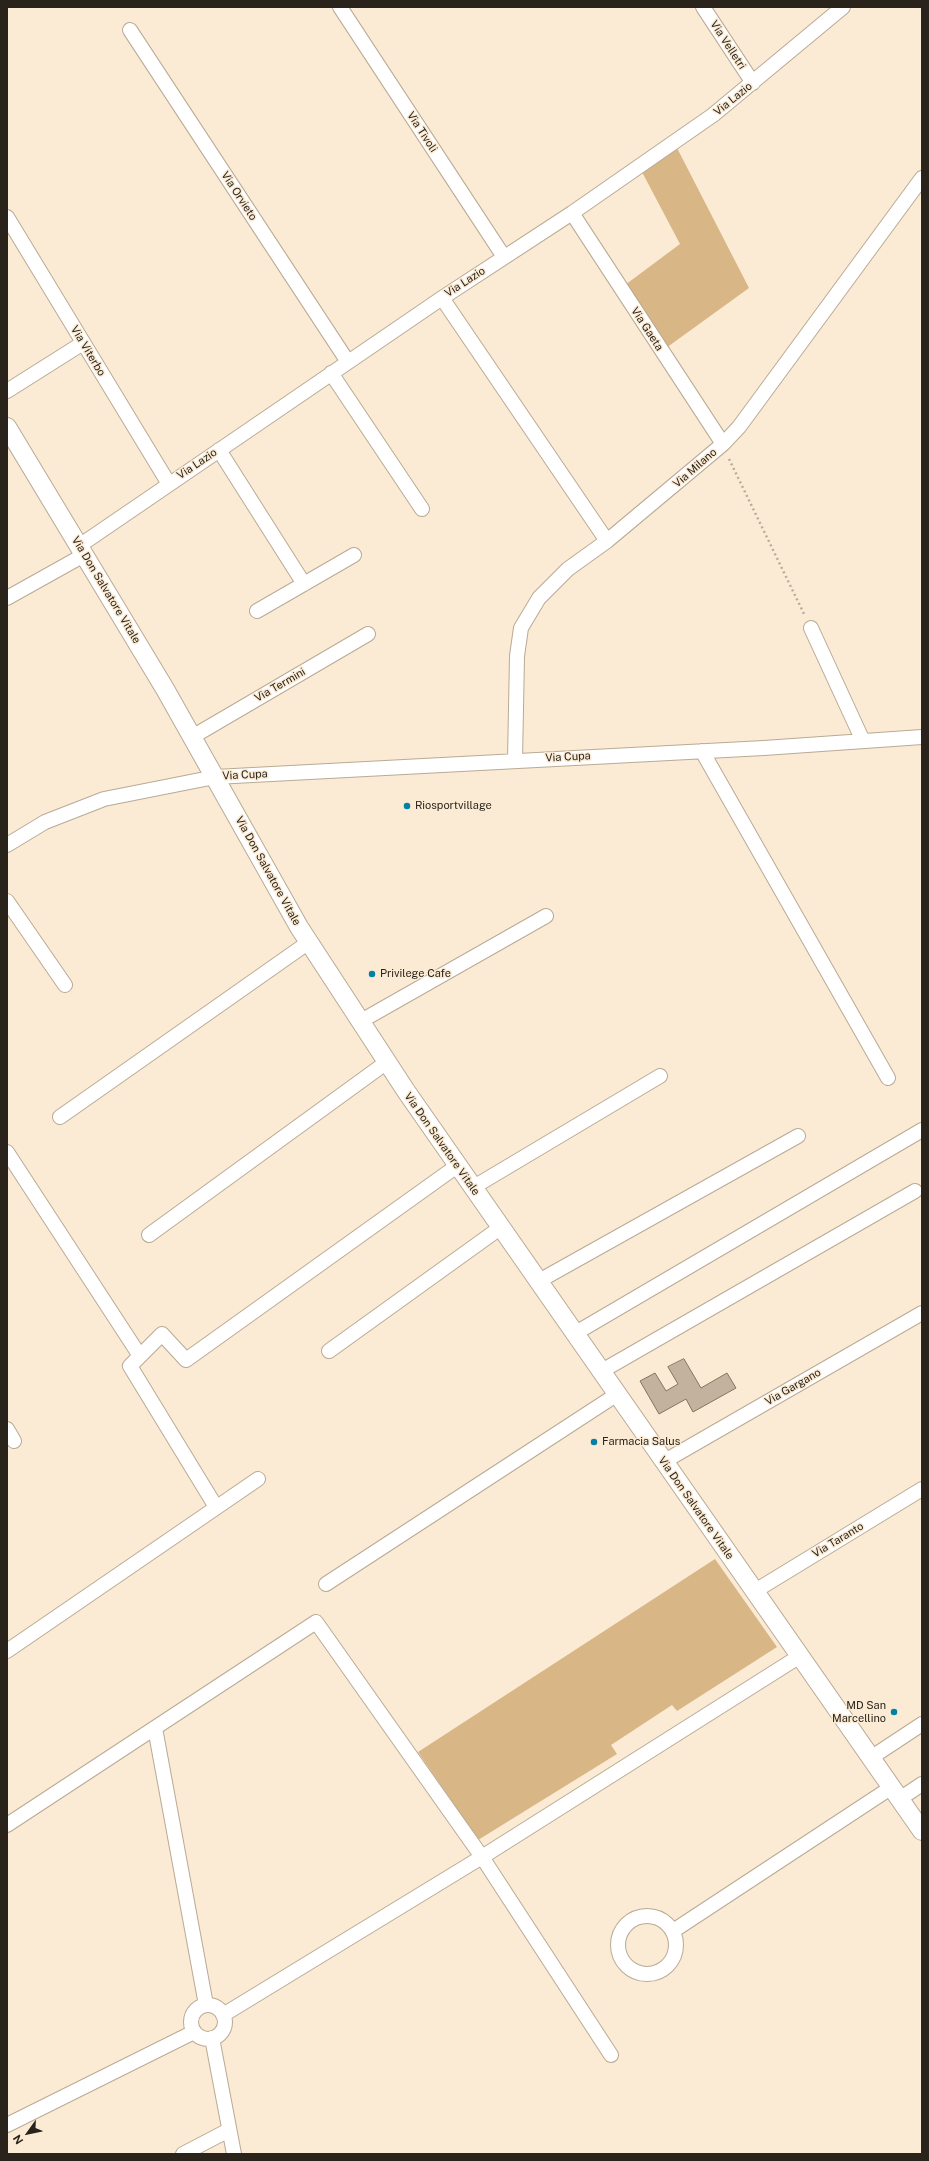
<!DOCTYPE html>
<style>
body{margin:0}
#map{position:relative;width:929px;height:2161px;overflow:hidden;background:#fbebd4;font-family:"Public Sans",sans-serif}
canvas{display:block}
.frame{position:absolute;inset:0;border:8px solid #29231b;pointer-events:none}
.north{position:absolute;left:8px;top:2113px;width:40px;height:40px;-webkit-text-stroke:3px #fbebd4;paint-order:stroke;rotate:237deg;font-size:11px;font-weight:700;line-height:16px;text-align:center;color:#29231b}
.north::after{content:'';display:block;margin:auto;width:14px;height:18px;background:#29231b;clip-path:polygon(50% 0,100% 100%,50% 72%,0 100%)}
</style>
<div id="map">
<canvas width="929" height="2161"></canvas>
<div class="frame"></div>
<div class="north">N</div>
</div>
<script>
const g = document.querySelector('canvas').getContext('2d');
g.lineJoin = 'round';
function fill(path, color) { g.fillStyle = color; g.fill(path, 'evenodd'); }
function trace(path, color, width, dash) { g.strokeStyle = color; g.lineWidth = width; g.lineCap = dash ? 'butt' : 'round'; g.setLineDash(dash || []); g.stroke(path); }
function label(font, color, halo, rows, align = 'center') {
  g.font = font + ' "Public Sans",sans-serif'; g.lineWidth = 3; g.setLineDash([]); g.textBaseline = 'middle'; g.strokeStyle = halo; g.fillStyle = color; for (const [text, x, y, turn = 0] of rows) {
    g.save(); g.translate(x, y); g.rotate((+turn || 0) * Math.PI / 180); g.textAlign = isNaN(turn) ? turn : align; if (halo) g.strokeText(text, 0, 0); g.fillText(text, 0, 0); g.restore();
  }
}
fill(new Path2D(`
 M677,148l72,140 -83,60 -41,-63 55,-41 -38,-72z
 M715,1559l62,88 -100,64 -5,-6 -61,40 6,9 -139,86 -60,-88z`), '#d8b686');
const building = new Path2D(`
 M684,1359l17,29 26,-15 9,15 -43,24 -7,-13 -27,15 -19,-33 15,-8 11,18 12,-7 -10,-17z`);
fill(building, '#c3b39e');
trace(building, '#827460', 1);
const minor = new Path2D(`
 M340,7l164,250
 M703,7l50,76
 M130,30l218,332
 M572,213l151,231
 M7,217l162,267
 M442,298l165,243
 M331,373l91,136
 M7,391l76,-48
 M219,450l85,134
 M79,546l363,-248 130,-85 141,-98 130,-108
 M7,598l77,-43
 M257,611l97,-56
 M811,628l52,113
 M192,737l176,-103
 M702,751l186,327
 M515,760l2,-104 4,-28 18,-30 29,-29 39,-28 116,-97 16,-17 183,-249
 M7,845l38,-23 59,-23 111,-22 549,-29 158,-11
 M7,901l58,84
 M361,1021l185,-105
 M60,1117l249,-175
 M7,1152l133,204
 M472,1188l188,-112
 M149,1235l238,-173
 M537,1282l261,-146
 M574,1334l348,-204
 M329,1351l171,-123
 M600,1372l315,-181
 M7,1429l7,12
 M663,1462l259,-149
 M216,1507l-86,-141 32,-32 24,26 271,-194
 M326,1584l290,-189
 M755,1591l167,-102
 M7,1651l251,-172
 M155,1728l51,277
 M872,1757l50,-33
 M901,1798l21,-14
 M7,1825l309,-203 166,235 318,-201
 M618 1945a29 29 0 1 1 58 0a29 29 0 1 1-58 0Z
 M673,1931l219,-144
 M191 2022a17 17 0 1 1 34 0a17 17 0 1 1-34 0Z
 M223,2015l259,-158 129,198
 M212,2038l22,116
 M7,2125l187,-93
 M183,2154l46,-24`);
const tertiary = new Path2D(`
 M7,427l158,262 134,238 107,164 516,740`);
trace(minor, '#b9aa95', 16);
trace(tertiary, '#b9aa95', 20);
trace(new Path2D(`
 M729,459l76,157`), '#b8ab99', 2.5, [2, 3]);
trace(minor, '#fff', 14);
trace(tertiary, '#fff', 18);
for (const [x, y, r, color] of [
 [407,806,4,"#0081a5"],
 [372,974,4,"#0081a5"],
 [594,1442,4,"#0081a5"],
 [894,1712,4,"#0081a5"]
]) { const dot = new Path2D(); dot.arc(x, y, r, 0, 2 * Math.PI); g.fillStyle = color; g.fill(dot); trace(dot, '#fbebd4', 1.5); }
label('11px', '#29231b', '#fbebd4', [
 ["Via Velletri",728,45,57],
 ["Via Lazio",733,99,-39],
 ["Via Tivoli",422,132,57],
 ["Via Orvieto",239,196,57],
 ["Via Lazio",465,282,-33],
 ["Via Gaeta",647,329,57],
 ["Via Viterbo",88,351,59],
 ["Via Lazio",197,464,-34],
 ["Via Milano",695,468,-41],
 ["Via Don Salvatore Vitale",106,590,59],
 ["Via Termini",280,685,-30],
 ["Via Cupa",568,757,-3],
 ["Via Cupa",245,775,-3],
 ["Via Don Salvatore Vitale",268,871,61],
 ["Via Don Salvatore Vitale",442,1144,55],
 ["Via Gargano",793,1387,-30],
 ["Via Don Salvatore Vitale",696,1508,55],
 ["Via Taranto",838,1540,-31]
]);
label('11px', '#29231b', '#fbebd4', [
 ["Riosportvillage",415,806],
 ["Privilege Cafe",380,974],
 ["Farmacia Salus",602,1442],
 ["MD San",886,1706,"right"],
 ["Marcellino",886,1719,"right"]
], 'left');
</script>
